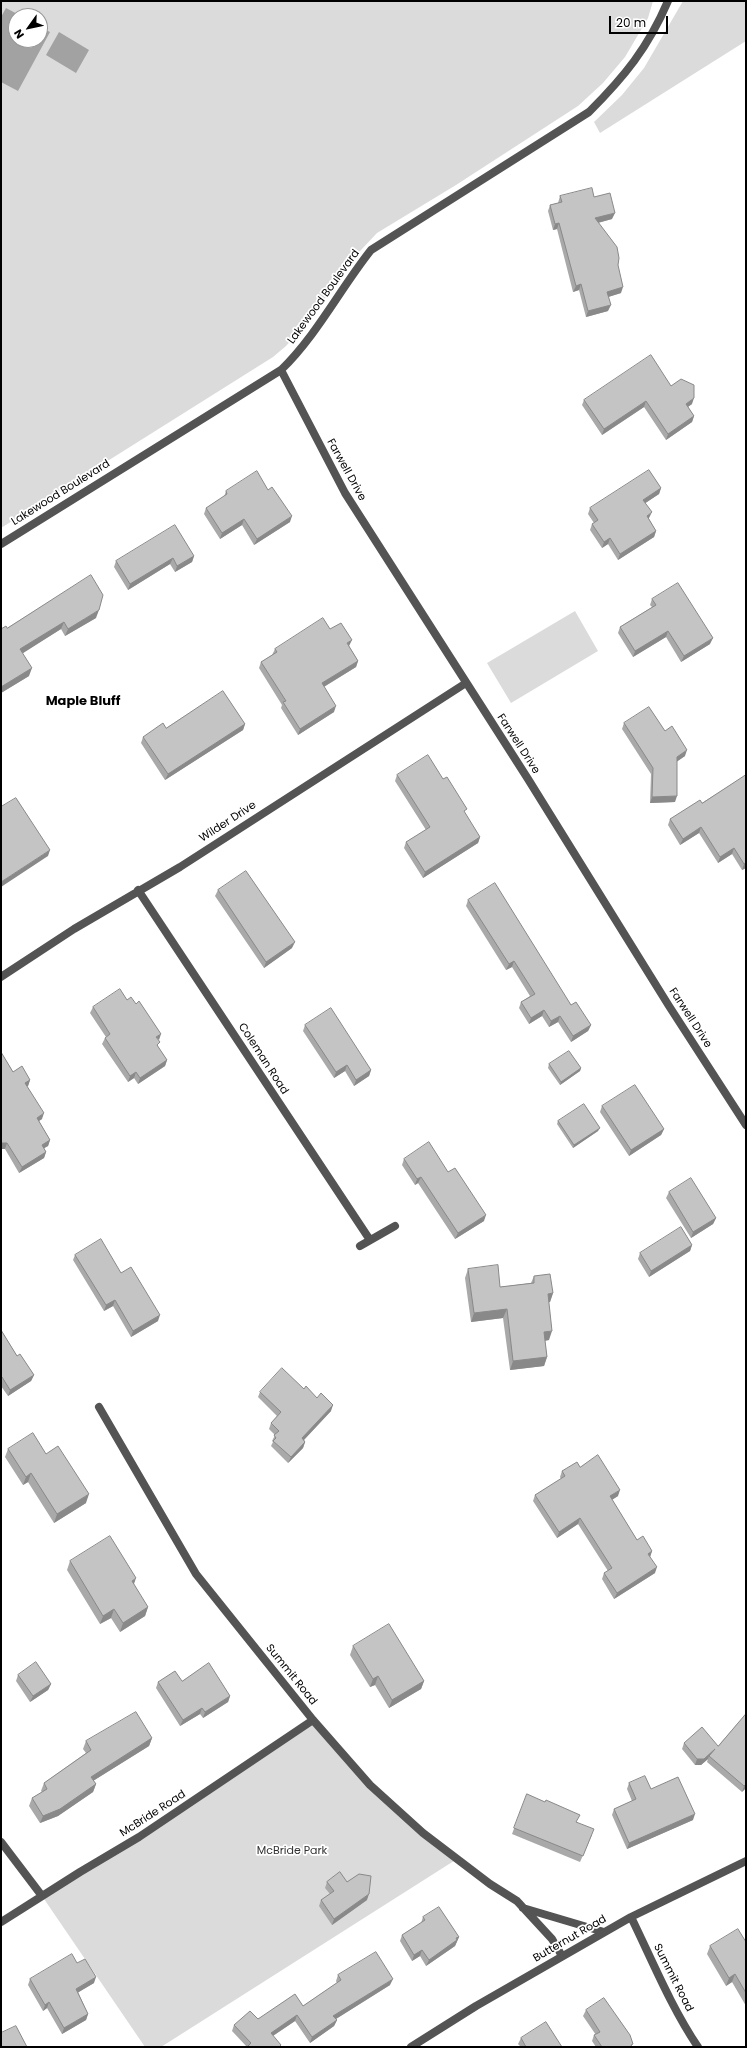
<!DOCTYPE html>
<style>
body{margin:0}
#map{position:relative;width:747px;height:2048px;overflow:hidden;background:#fff;font-family:Poppins,sans-serif}
canvas{display:block}
.frame{position:absolute;inset:0;border:2px solid #000;pointer-events:none}
.north{position:absolute;left:8px;top:8px;width:40px;height:40px;box-sizing:border-box;background:#fff;border:1px solid #999;border-radius:50%;rotate:237deg;font-size:11px;font-weight:700;line-height:16px;text-align:center;color:#000}
.north::after{content:'';display:block;margin:auto;width:14px;height:18px;background:#000;clip-path:polygon(50% 0,100% 100%,50% 72%,0 100%)}
.scale{position:absolute;left:609px;top:16px;width:59px;height:18px;box-sizing:border-box;border:2px solid #000;border-top:0;padding-left:5px;font-size:12px;line-height:14px;white-space:nowrap;color:#000;-webkit-text-stroke:3px #fff;paint-order:stroke}
</style>
<div id="map">
<canvas width="747" height="2048"></canvas>
<div class="frame"></div>
<div class="north">N</div>
<div class="scale">20 m</div>
</div>
<script>
const g = document.querySelector('canvas').getContext('2d');
g.lineJoin = 'round';
function fill(path, color) { g.fillStyle = color; g.fill(path, 'evenodd'); }
function trace(path, color, width, dash) { g.strokeStyle = color; g.lineWidth = width; g.lineCap = dash ? 'butt' : 'round'; g.setLineDash(dash || []); g.stroke(path); }
function label(font, color, halo, rows, align = 'center') {
  g.font = font + ' Poppins,sans-serif'; g.lineWidth = 3.5; g.setLineDash([]); g.textBaseline = 'middle'; g.strokeStyle = halo; g.fillStyle = color; for (const [text, x, y, turn = 0] of rows) {
    g.save(); g.translate(x, y); g.rotate((+turn || 0) * Math.PI / 180); g.textAlign = isNaN(turn) ? turn : align; if (halo) g.strokeText(text, 0, 0); g.fillText(text, 0, 0); g.restore();
  }
}
fill(new Path2D(`
 M1,1h652l-5,17 -23,39 -22,26 -25,23 -122,79 -79,48 -31,33 -31,48 -29,32 -13,11 -272,171zM16,16h24v24h-24z
 M683,1h63v40l-146,92 -6,-11 28,-27 22,-27z
 M575,611l23,40 -87,52 -24,-40z
 M313,1720l57,65 87,74 -296,188h-16l-103,-151z`), '#dbdbdb');
fill(new Path2D(`
 M6,8l15,8h-5v24h24v-13l10,5 -32,59 -17,-9v-65z
 M59,32l30,18 -13,23 -30,-18z`), '#a2a2a2');
trace(new Path2D(`
 M281,370l64,123 183,286 141,227 77,119
 M1,544l280,-174c36,-35 59,-81 90,-120l218,-138c35,-35 59,-64 79,-111
 M138,890l232,350
 M1,977l73,-48 106,-62 286,-184
 M360,1246l35,-20
 M99,1407l97,167 117,146 57,65 53,48 67,51 27,17 35,38 10,17
 M1,1842l41,54
 M523,1908l81,24
 M631,1917c21,43 40,90 67,130
 M1,1922l79,-50 59,-35 174,-117
 M411,2047l65,-41 155,-89 115,-56`), '#545454', 8);
fill(new Path2D(`
 M560,196l34,1 18,22 -14,4 20,42 3,28 -13,4v14l-22,6 -7,-27 -6,2 -16,-63 -4,1 -5,-19 2,-6 8,-2z
 M671,386l21,18 -4,3 6,9 -2,6 -26,18 -22,-33 -42,28 -20,-30 2,-5z
 M661,488l-2,6 -14,9 4,15v1l7,12 -2,6 -36,23 -10,-16 -6,4 -12,-18 2,-6 2,-1 -6,-9 2,-6z
 M268,490l22,32 -36,23 -12,-20 -22,14 -16,-25 2,-6 18,-11 2,-6z
 M194,556l-2,6 -17,10 -5,-8 -42,26 -14,-23 2,-6z
 M652,599l58,45 -29,18 -15,-25 -33,20 -15,-24 2,-6 32,-20 -2,-2z
 M96,618l-31,18 -4,-7 -39,24 7,23 -28,17v-64z
 M330,629l19,17 9,15 -2,6 -32,20 10,25 -36,23 -17,-27 1,-3 -23,-37 2,-6 11,-7 3,-6z
 M624,723l41,8 20,25 -8,5 -2,41 -25,1 1,-29 -29,-45z
 M245,724l-2,6 -78,50 -24,-37 2,-6 23,-9z
 M397,775l83,62 -2,6 -55,35 -19,-30 2,-6 20,-12 -31,-49z
 M746,775v93l-4,2 -10,-16 -14,9 -19,-30 -19,12 -12,-20 2,-6 32,-16z
 M218,890l74,58 -28,20 -49,-72z
 M468,900l123,125 -3,6 -17,11 -13,-20 -9,5 -7,-11 -13,8 -10,-16 2,-6 9,-6 -18,-29 -6,3 -40,-64z
 M127,1000l31,40v7l9,13 -2,6 -27,18 -4,-6 -6,4 -26,-38 3,-6 1,-1 -16,-24 3,-6z
 M305,1025l66,45 -2,6 -15,10 -9,-15 -11,7 -31,-47z
 M1,1052l12,20 17,8 -2,6h-1l15,33 -3,2 11,19 -2,6 -4,2 2,4 -2,6 -25,15 -14,-24h-4z
 M549,1064l32,4 -1,3 -20,14 -12,-17z
 M602,1106l62,23 -3,6 -32,21 -29,-44z
 M558,1121l40,10 -25,17 -16,-24z
 M404,1159l44,13 36,49 -29,18 -37,-56 -3,2 -13,-20z
 M669,1192l47,26 -3,6 -22,14 -25,-40z
 M692,1245l-2,6 -41,26 -11,-18 2,-6z
 M75,1255l46,18 37,48 -27,16 -18,-31 -9,5 -31,-51z
 M468,1269l32,18 31,-4 3,-7 19,17 -3,9h-1v38l-4,1 2,16 -3,9 -34,4 -7,-52 -32,4 -6,-44z
 M1,1330l16,26 17,19 -3,6 -23,15 -7,-10z
 M304,1389l27,22 -27,29 1,2 -2,6 -15,15 -17,-17 2,-4 -1,-1 3,-6 -6,-6 2,-6 6,-7 -19,-19 2,-5z
 M8,1449l38,5 40,49 -32,20 -26,-41 -5,3 -18,-28z
 M580,1467l38,29 -6,4 25,40 15,11 -2,6 5,16 -41,26 -12,-20 2,-6 4,-2 -30,-47 -21,14 -24,-37 2,-6 26,-16 -1,-2 2,-6z
 M70,1561l78,46 -3,9 -25,16 -9,-14 -11,6 -33,-54z
 M353,1646l71,35 -3,8 -32,19 -14,-23 -5,2 -20,-32z
 M18,1675l33,9 -3,6 -18,12 -14,-21z
 M182,1681l48,15 -2,6 -25,16 -3,-4 -20,12 -24,-38 2,-6z
 M746,1714v74l-4,4 -35,-30 1,-3 -7,6h-6l-13,-16 2,-6 34,3z
 M152,1738l-3,8 -56,35 3,3 -3,8 -35,24 -18,7 -11,-17 3,-8 10,-6 -1,-1 3,-8 42,-30 -3,-4 3,-8z
 M629,1783l22,6 42,31 -66,29 -15,-34 2,-6 18,-8 -5,-12z
 M527,1794l50,28 15,13 -12,27 -68,-28z
 M327,1882h20l20,18 -35,25 -13,-19 2,-6 9,-6 -5,-6z
 M423,1917l36,20 -4,9 -29,20 -6,-10 -8,5 -12,-20 2,-6 19,-12z
 M746,1942v64l-14,-24 -6,4 -19,-32 3,-8z
 M77,1963l17,20 -16,9 10,22 -2,6 -24,14 -15,-26 -4,3 -15,-26 2,-6z
 M338,1975l52,10 -54,34 1,1 -3,6 -24,17 -15,-22 -22,15 -26,11 -15,-16 2,-6 69,-19 34,-23 -1,-2z
 M586,2010l46,36v1h-36l-4,-6 2,-6h2l-13,-19z
 M521,2038l41,9h-41l-3,-3z`), '#a9a9a9');
fill(new Path2D(`
 M615,213l-3,6 -19,5 2,-6z
 M559,223l-2,6 -4,1 2,-6z
 M581,284l-2,6 -6,2 3,-6z
 M623,287l-2,6 -16,5 2,-6z
 M611,305l-3,6 -22,6 2,-6z
 M694,398l-2,6 -9,6 3,-6z
 M646,401l-2,6 -42,28 2,-6z
 M694,416l-2,6 -26,18 2,-6z
 M661,488l-2,6 -18,12 2,-6z
 M652,512l-3,6 -5,4 3,-6z
 M292,516l-2,6 -36,23 3,-6z
 M244,519l-2,6 -22,14 2,-6z
 M656,531l-2,6 -36,23 2,-6z
 M610,538l-2,6 -6,4 2,-6z
 M194,556l-2,6 -17,10 2,-6z
 M173,558l-3,6 -42,26 2,-6z
 M99,610l-3,8 -31,18 3,-7z
 M64,622l-3,7 -44,28 3,-8z
 M668,631l-2,6 -33,20 2,-6z
 M713,638l-3,6 -29,18 3,-6z
 M352,640l-3,6 -2,-3z
 M358,661l-2,6 -36,22 2,-6z
 M32,668l-3,8 -28,17v-6z
 M336,706l-2,6 -36,23 2,-6z
 M245,724l-2,6 -78,50 3,-6z
 M687,750l-2,6 -10,7 2,-6z
 M677,796l-2,6 -25,1 2,-6z
 M701,827l-2,6 -19,12 3,-6z
 M480,837l-2,6 -55,35 2,-6z
 M734,848l-2,6 -14,9 2,-6z
 M50,850l-2,6 -47,31v-5z
 M746,863v5l-4,2 2,-6z
 M295,942l-3,6 -28,20 2,-6z
 M514,961l-2,6 -6,3 3,-6z
 M544,1010l-2,6 -13,8 2,-6z
 M560,1016l-2,6 -9,5 2,-6z
 M591,1025l-3,6 -17,11 2,-6z
 M161,1034l-2,6 -3,-3z
 M167,1060l-2,6 -27,18 2,-6z
 M347,1065l-2,6 -11,7 2,-6z
 M581,1068l-1,3 -20,14 1,-3z
 M371,1070l-2,6 -15,10 2,-6z
 M136,1072l-2,6 -6,4 2,-6z
 M30,1080l-2,6 -5,3 2,-6z
 M44,1113l-2,6 -8,5 3,-6z
 M600,1128l-2,3 -25,17 1,-3z
 M664,1129l-3,6 -32,21 2,-6z
 M50,1140l-2,6 -9,5 3,-6z
 M1,1143h6l-2,6h-4z
 M46,1152l-2,6 -25,15 3,-6z
 M421,1177l-3,6 -3,2 2,-6z
 M486,1215l-2,6 -29,18 3,-6z
 M716,1218l-3,6 -22,14 2,-6z
 M692,1245l-2,6 -41,26 2,-6z
 M553,1293l-3,9 -6,1 4,-9z
 M115,1300l-2,6 -9,5 2,-6z
 M507,1309l-4,9 -32,4 3,-9z
 M160,1315l-2,6 -27,16 2,-6z
 M552,1331l-3,9 -8,1 3,-9z
 M547,1357l-3,9 -34,4 3,-9z
 M34,1375l-3,6 -23,15 2,-6z
 M333,1405l-2,6 -31,33 2,-6z
 M305,1442l-2,6 -15,15 3,-6z
 M31,1473l-3,9 -5,3 3,-8z
 M620,1490l-2,6 -10,6 2,-6z
 M89,1494l-3,9 -32,20 3,-9z
 M580,1518l-2,6 -21,14 2,-6z
 M652,1551l-2,6 -2,-3z
 M657,1567l-2,6 -41,26 3,-6z
 M136,1578l-3,9 -1,-6z
 M148,1607l-3,9 -25,16 3,-9z
 M114,1609l-3,9 -11,6 3,-8z
 M378,1676l-3,9 -5,2 3,-8z
 M424,1681l-3,8 -32,19 3,-8z
 M51,1684l-3,6 -18,12 3,-6z
 M230,1696l-2,6 -25,16 2,-6z
 M202,1708l-2,6 -20,12 3,-6z
 M152,1738l-3,8 -61,38 3,-7z
 M715,1749l-6,7 -1,3 -7,6h-6l2,-6z
 M96,1784l-3,8 -35,24 -18,7 3,-7z
 M746,1784v4l-4,4 2,-6z
 M695,1814l-2,6 -66,29 2,-6z
 M369,1894l-2,6 -35,25 2,-6z
 M459,1937l-4,9 -29,20 3,-6z
 M422,1950l-2,6 -8,5 2,-6z
 M735,1974l-3,8 -6,4 3,-8z
 M96,1977l-2,6 -20,12 2,-6z
 M393,1979l-3,6 -59,37 2,-6z
 M49,2002l-2,6 -4,3 2,-6z
 M88,2014l-2,6 -24,14 2,-6z
 M297,2015l-2,6 -27,18 3,-6z
 M337,2020l-3,6 -24,17 2,-6z`), '#898989');
const building = new Path2D(`
 M592,188l2,9 16,-4 5,20 -20,5 22,29 2,11 -1,7 5,22 -16,5 4,13 -23,6 -7,-27 -5,2 -17,-63 -4,1 -5,-19 12,-3 -2,-6z
 M651,355l20,31 10,-7 13,6v13l-8,6 8,12 -26,18 -22,-33 -42,28 -20,-29z
 M649,470l12,18 -18,12 9,12 -5,4 9,15 -36,23 -10,-16 -6,4 -12,-18 6,-4 -8,-12z
 M257,471l11,19 4,-3 20,29 -35,23 -13,-20 -22,14 -16,-25 21,-14 -1,-3z
 M175,525l19,31 -17,10 -4,-8 -43,26 -14,-23z
 M91,575l12,20 -4,15 -31,19 -4,-7 -44,27 12,19 -31,19v-58l5,-3 1,2z
 M678,583l35,55 -29,18 -16,-25 -33,20 -15,-24 36,-22 -4,-6z
 M323,618l7,11 11,-6 11,17 -5,3 11,18 -36,22 14,23 -36,23 -17,-27 3,-1 -25,-39 16,-10 -2,-3z
 M223,691l22,33 -77,50 -25,-37 20,-14 3,5z
 M649,707l16,24 7,-5 15,24 -10,7v39l-25,1 1,-29 -29,-45z
 M428,755l15,24 4,-2 20,32 -3,2 16,26 -55,35 -19,-30 24,-15 -33,-52z
 M746,775v88l-2,1 -10,-16 -14,9 -19,-30 -18,12 -13,-20 30,-19 2,3z
 M16,798l34,52 -49,32v-75z
 M246,871l49,71 -29,20 -48,-72z
 M495,883l76,122 5,-3 15,23 -18,11 -13,-20 -9,5 -7,-11 -13,8 -10,-16 14,-8 -21,-33 -5,3 -41,-64z
 M120,989l7,11 4,-3 5,7 3,-3 22,33 -5,3 4,5 -3,3 10,15 -27,18 -4,-6 -6,4 -25,-38 5,-4 -17,-27z
 M331,1008l40,62 -15,10 -9,-15 -11,7 -31,-47z
 M569,1051l12,17 -20,14 -12,-18z
 M1,1052l12,20 9,-6 8,14 -5,3 19,30 -7,5 13,22 -8,5 4,7 -24,15 -15,-24h-6z
 M635,1085l29,44 -33,21 -29,-44z
 M584,1104l16,24 -26,17 -16,-24z
 M429,1142l19,30 7,-4 31,47 -28,18 -37,-56 -4,2 -13,-20z
 M691,1178l25,40 -23,14 -24,-40z
 M681,1227l11,18 -41,26 -11,-18z
 M101,1239l20,34 10,-6 29,48 -27,16 -18,-31 -9,5 -31,-50z
 M498,1265l2,22 34,-4v-7l16,-2 3,19 -5,1 4,37 -8,1 3,25 -34,4 -6,-52 -33,4 -6,-44z
 M1,1330l16,26 3,-2 14,21 -24,15 -8,-13 -1,1z
 M282,1368l22,21 2,-3 11,12 4,-5 12,12 -31,33 3,4 -14,15 -18,-16 3,-3 -2,-3 5,-4 -8,-8 10,-11 -21,-20z
 M33,1433l13,21 12,-8 31,48 -32,20 -26,-41 -5,4 -18,-28z
 M598,1455l22,35 -10,6 27,44 6,-4 9,15 -4,3 9,13 -40,26 -13,-20 8,-5 -32,-50 -21,14 -24,-37 30,-19 -3,-5 15,-9 3,5z
 M110,1536l26,42 -4,3 16,26 -25,16 -9,-14 -11,7 -33,-55z
 M389,1624l35,57 -32,19 -14,-24 -5,3 -20,-33z
 M36,1662l15,22 -18,12 -15,-21z
 M209,1663l21,33 -25,16 -3,-4 -19,12 -25,-38 17,-11 7,10z
 M136,1712l16,26 -61,39 5,7 -36,25 -17,7 -11,-18 15,-9 -3,-6 47,-33 -5,-9z
 M746,1714v70l-2,2 -35,-30 6,-7 -11,10h-7l-13,-16 18,-16 16,19z
 M645,1776l6,13 27,-12 17,37 -66,29 -15,-34 22,-10 -7,-16z
 M527,1794l18,8 1,-2 34,15 -4,7 18,7 -11,27 -69,-28z
 M340,1872l7,10 12,-8 12,2 -2,18 -35,25 -13,-19 13,-9 -7,-9z
 M439,1907l20,30 -3,1 1,2 -28,20 -7,-10 -8,5 -12,-20 23,-15 -2,-3z
 M738,1929l8,13v51l-11,-19 -6,4 -19,-32z
 M376,1952l17,27 -60,37 4,4 -25,17 -15,-22 -26,18 10,12 -2,2h-32l4,-4 -17,-18 16,-14 8,8 37,-25 8,12 38,-26 -3,-5z
 M72,1954l5,9 8,-4 11,18 -20,12 12,25 -24,14 -15,-26 -4,3 -15,-26z
 M604,1998l26,37 3,9 -2,1 1,2h-30l-8,-12 6,-3 -14,-22z
 M546,2022l16,25h-36l-5,-9z
 M16,2026l11,21h-26v-14z`);
fill(building, '#c4c4c4');
trace(building, '#898989', 1);
label('11px', '#000', '#fff', [
 ["Lakewood Boulevard",324,297,-54],
 ["Farwell Drive",346,470,61],
 ["Lakewood Boulevard",61,493,-32],
 ["Farwell Drive",518,744,57],
 ["Wilder Drive",228,822,-33],
 ["Farwell Drive",690,1018,57],
 ["Coleman Road",263,1059,57],
 ["Summit Road",291,1675,51],
 ["McBride Road",153,1814,-33],
 ["Butternut Road",570,1939,-30],
 ["Summit Road",673,1978,63]
]);
label('11px', '#323232', '#fff', [
 ["McBride Park",292,1851]
]);
label('bold 13px', '#000', '#fff', [
 ["Maple Bluff",83,702]
]);
</script>
